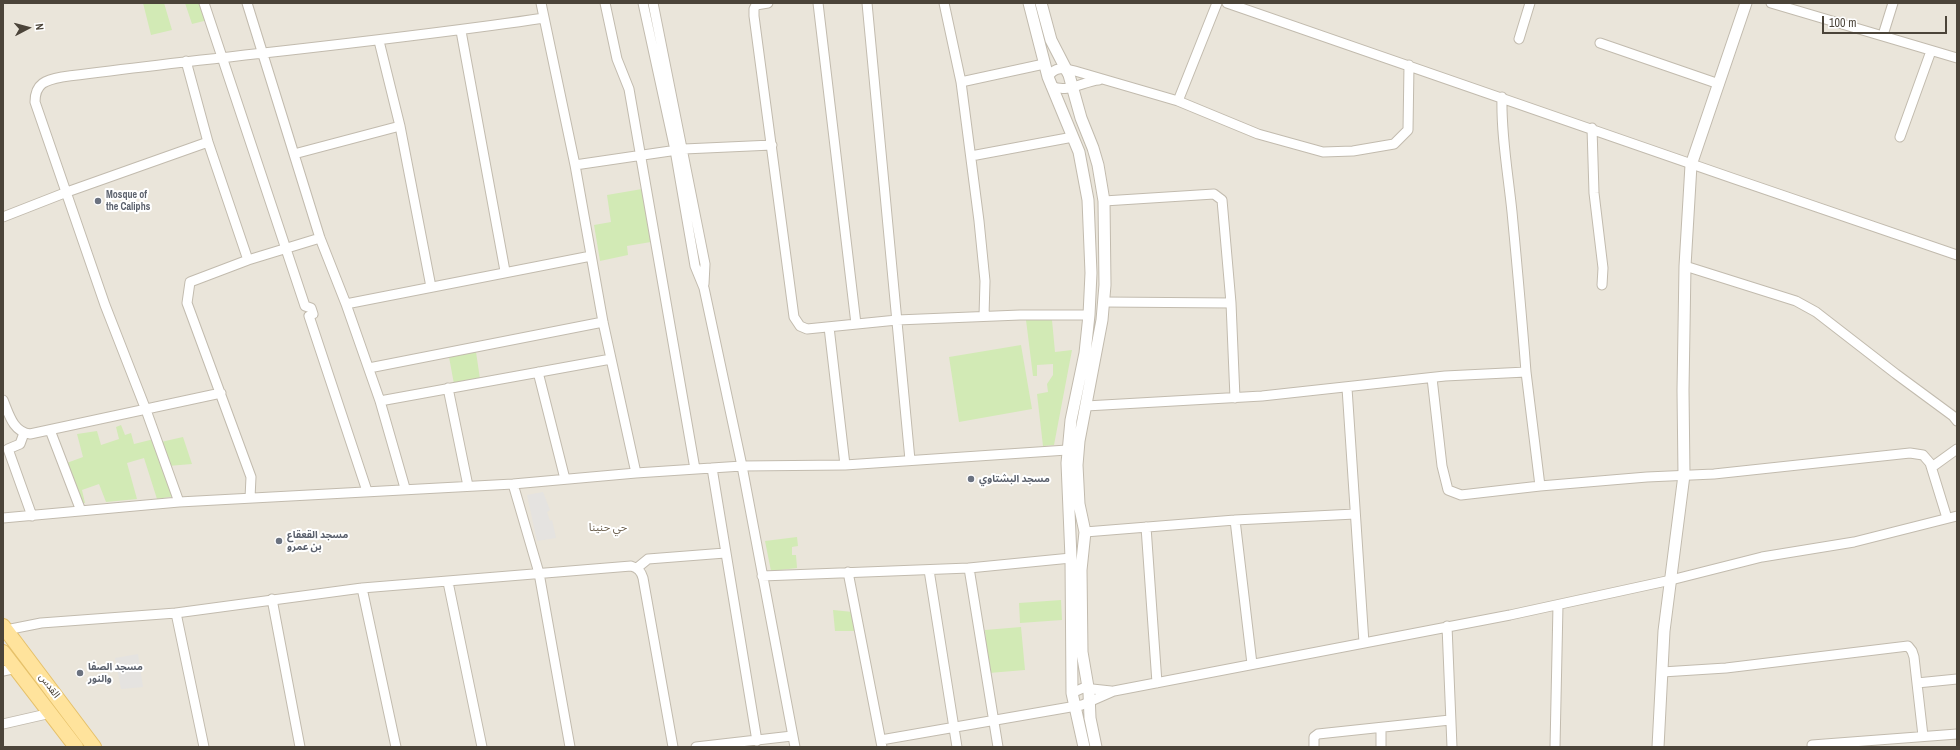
<!DOCTYPE html>
<meta charset="utf-8">
<style>
body{margin:0}
#map{position:relative;width:1960px;height:750px;overflow:hidden;background:#f6f3ec;font-family:"Archivo Narrow",sans-serif}
canvas{display:block}
.frame{position:absolute;inset:0;border:4px solid #4b4439;pointer-events:none}
.north{position:absolute;left:8px;top:8px;width:40px;height:40px;-webkit-text-stroke:3px #fff;paint-order:stroke;rotate:84deg;font-size:11px;font-weight:700;line-height:16px;text-align:center;color:#4b4439}
.north::after{content:'';display:block;margin:auto;width:14px;height:18px;background:#4b4439;clip-path:polygon(50% 0,100% 100%,50% 72%,0 100%)}
.scale{position:absolute;left:1822px;top:16px;width:125px;height:18px;box-sizing:border-box;border:2px solid #4b4439;border-top:0;padding-left:5px;font-size:12px;line-height:14px;white-space:nowrap;color:#4b4439;-webkit-text-stroke:3px #fff;paint-order:stroke}
</style>
<div id="map">
<canvas width="1960" height="750"></canvas>
<div class="frame"></div>
<div class="north">N</div>
<div class="scale">100 m</div>
</div>
<script>
const g = document.querySelector('canvas').getContext('2d');
g.lineJoin = 'round';
function fill(path, color) { g.fillStyle = color; g.fill(path, 'evenodd'); }
function trace(path, color, width, dash) { g.strokeStyle = color; g.lineWidth = width; g.lineCap = dash ? 'butt' : 'round'; g.setLineDash(dash || []); g.stroke(path); }
function label(font, color, halo, rows, align = 'center') {
  g.font = font + ' "Archivo Narrow","Noto Sans Arabic",sans-serif'; g.lineWidth = 4; g.setLineDash([]); g.textBaseline = 'middle'; g.strokeStyle = halo; g.fillStyle = color; for (const [text, x, y, turn = 0] of rows) {
    g.save(); g.translate(x, y); g.rotate((+turn || 0) * Math.PI / 180); g.textAlign = isNaN(turn) ? turn : align; if (halo) g.strokeText(text, 0, 0); g.fillText(text, 0, 0); g.restore();
  }
}
fill(new Path2D(`
 M3,3h1954v744h-1954z`), '#eae5da');
fill(new Path2D(`
 M143,3h21l8,27 -21,5z
 M185,3h17l6,17 -16,4z
 M642,189l9,53 -24,4 1,9 -28,6 -6,-36 17,-3 -4,-27z
 M1026,320h26l3,32 17,-2 -18,95 -11,1 -6,-52 11,-2 -1,-8 6,-9v-11l-16,1v11h-4z
 M1021,345l11,64 -73,13 -10,-65z
 M476,352l4,27 -26,5 -5,-27z
 M121,425l4,10 6,-2 3,11 20,-5 21,57 -18,3 -13,-41 -17,5 10,36 -31,3 -7,-18 -17,6 3,13h-5l-16,-39 19,-7 -6,-23 20,-3 4,14 18,-6 -3,-12z
 M183,437l9,27 -24,2 -7,-24z
 M797,537l1,9 -6,1v8h4l1,13 -26,3 -6,-30z
 M1061,600l1,20 -42,3 -1,-20z
 M833,610l20,2 2,19h-20z
 M1021,627l4,43 -36,3 -4,-43z`), '#d2eab5');
fill(new Path2D(`
 M543,492l7,18 -3,2 3,9 2,-1 4,18 -19,3 -10,-46z
 M138,654l5,33 -22,2 -6,-31z`), '#e5e3e0');
const minor = new Path2D(`
 M204,3l101,303 6,2 2,6 -4,2 58,175
 M247,3l73,235 26,66 34,97 25,87
 M541,3l34,162 28,157 33,151
 M605,3l12,56 12,30 66,380
 M643,3l32,147 20,116 9,22 38,178 53,281
 M653,3l52,261 -1,20
 M768,3l-12,2 -2,4v7l40,301 6,9 7,3 90,-9 123,-5h69
 M818,3l38,321
 M867,3l43,457
 M944,3l17,79 18,139 6,60 -1,35
 M1227,3c244,83 486,170 730,252
 M1771,3l186,55
 M461,31l44,240
 M1883,35l10,-32
 M1519,39l11,-36
 M379,41l21,85 31,161
 M1600,43l119,41
 M186,61l22,81 40,118
 M1048,77c7,-11 16,-9 27,-6l103,30 80,33 65,18 30,-1 41,-7 14,-14 1,-65
 M961,82l83,-18
 M1051,86c17,8 32,-5 48,-6
 M1502,97c-1,38 6,76 10,115 5,53 10,107 14,160
 M1178,101l39,-98
 M1592,128l2,65 9,75 -1,17
 M1900,137l31,-86
 M294,154l106,-28
 M971,156l102,-19
 M575,165l109,-16 88,-4
 M1104,201l110,-7 8,6 9,103 4,95
 M3,217l64,-25 141,-50
 M1685,266l111,35 20,11 80,62 57,42 4,5
 M1104,302l127,1
 M346,304l245,-48
 M829,327l16,138
 M369,368l234,-46
 M538,372l27,107
 M1432,378l10,88 6,24 13,5 79,-9
 M448,388l20,98
 M1347,388l17,255
 M3,400c6,14 10,32 27,34l191,-41
 M380,401l231,-42
 M1086,406l176,-10 183,-20 81,-4 14,114 107,-9 67,-3 196,-21 13,2 7,8 17,55
 M50,430l31,81
 M24,433l-4,11 -12,5 24,67
 M1932,467l25,-18
 M712,468l45,273
 M513,484l26,89 31,174
 M250,498l1,-21 -64,-174 3,-21 58,-22 72,-22
 M179,502l-33,-92 -41,-105 -70,-203c0,-19 11,-22 27,-25 160,-21 322,-35 482,-59
 M3,518l176,-16 334,-18 123,-11 106,-7 103,-1 222,-15
 M1235,520l17,144
 M1146,527l11,156
 M1085,532l150,-12 120,-6
 M637,568l11,-9 77,-6
 M969,568l29,179
 M929,570l28,177
 M848,572l34,175
 M762,576l207,-8 102,-10
 M448,582l34,165
 M362,588l34,159
 M272,599l28,148
 M176,613l28,134
 M1447,626l5,121
 M6,630l35,-7 135,-10 186,-25 269,-22c7,2 10,5 12,12l30,169
 M3,671l14,-3
 M1662,672l64,-4 182,-22 4,5 2,6 9,79
 M1917,683l40,-4
 M1072,693l11,-5 28,3
 M3,724l48,-11
 M1381,728v19
 M881,740l201,-35 32,-14 396,-76 161,-35 91,-23 92,-15 103,-26
 M1812,745l145,-11
 M696,747l96,-11
 M1314,747v-10l4,-3 132,-14
 M1555,747l3,-142`);
const tertiary = new Path2D(`
 M1029,3l19,74 31,75 9,48 3,73 -2,42 -4,38 -14,67 -4,43 4,95 1,135 12,54
 M1041,3l10,37 18,35 12,43 12,30 5,17 6,36 1,84 -3,35 -23,121 -2,24 2,39 6,28 -4,38 1,82 7,41 1,25 6,29
 M1658,747l6,-116 20,-156 -1,-85 2,-124 6,-101 55,-162`);
const primary = new Path2D(`
 M3,626l91,121
 M3,652l73,95`);
trace(minor, '#c2bbae', 11);
trace(tertiary, '#c2bbae', 13);
trace(primary, '#e6c16a', 16);
trace(minor, '#fff', 9);
trace(tertiary, '#fff', 11);
trace(primary, '#ffe39c', 14);
for (const [x, y, r, color] of [
 [98,201,4,"#6b7280"],
 [971,479,4,"#6b7280"],
 [279,541,4,"#6b7280"],
 [80,673,4,"#6b7280"]
]) { const dot = new Path2D(); dot.arc(x, y, r, 0, 2 * Math.PI); g.fillStyle = color; g.fill(dot); trace(dot, '#fff', 1.5); }
label('bold 10px', '#5b616d', '#fff', [
 ["Mosque of",106,195],
 ["the Caliphs",106,207],
 ["مسجد البشتاوي",979,479],
 ["مسجد القعقاع",287,535],
 ["بن عمرو",287,547],
 ["مسجد الصفا",88,667],
 ["والنور",88,679]
], 'left');
label('10px', '#4b4439', '#fff', [
 ["القدس",49,686,53]
]);
label('11px', '#6e6250', '#fff', [
 ["حي حنينا",608,528]
]);
</script>
